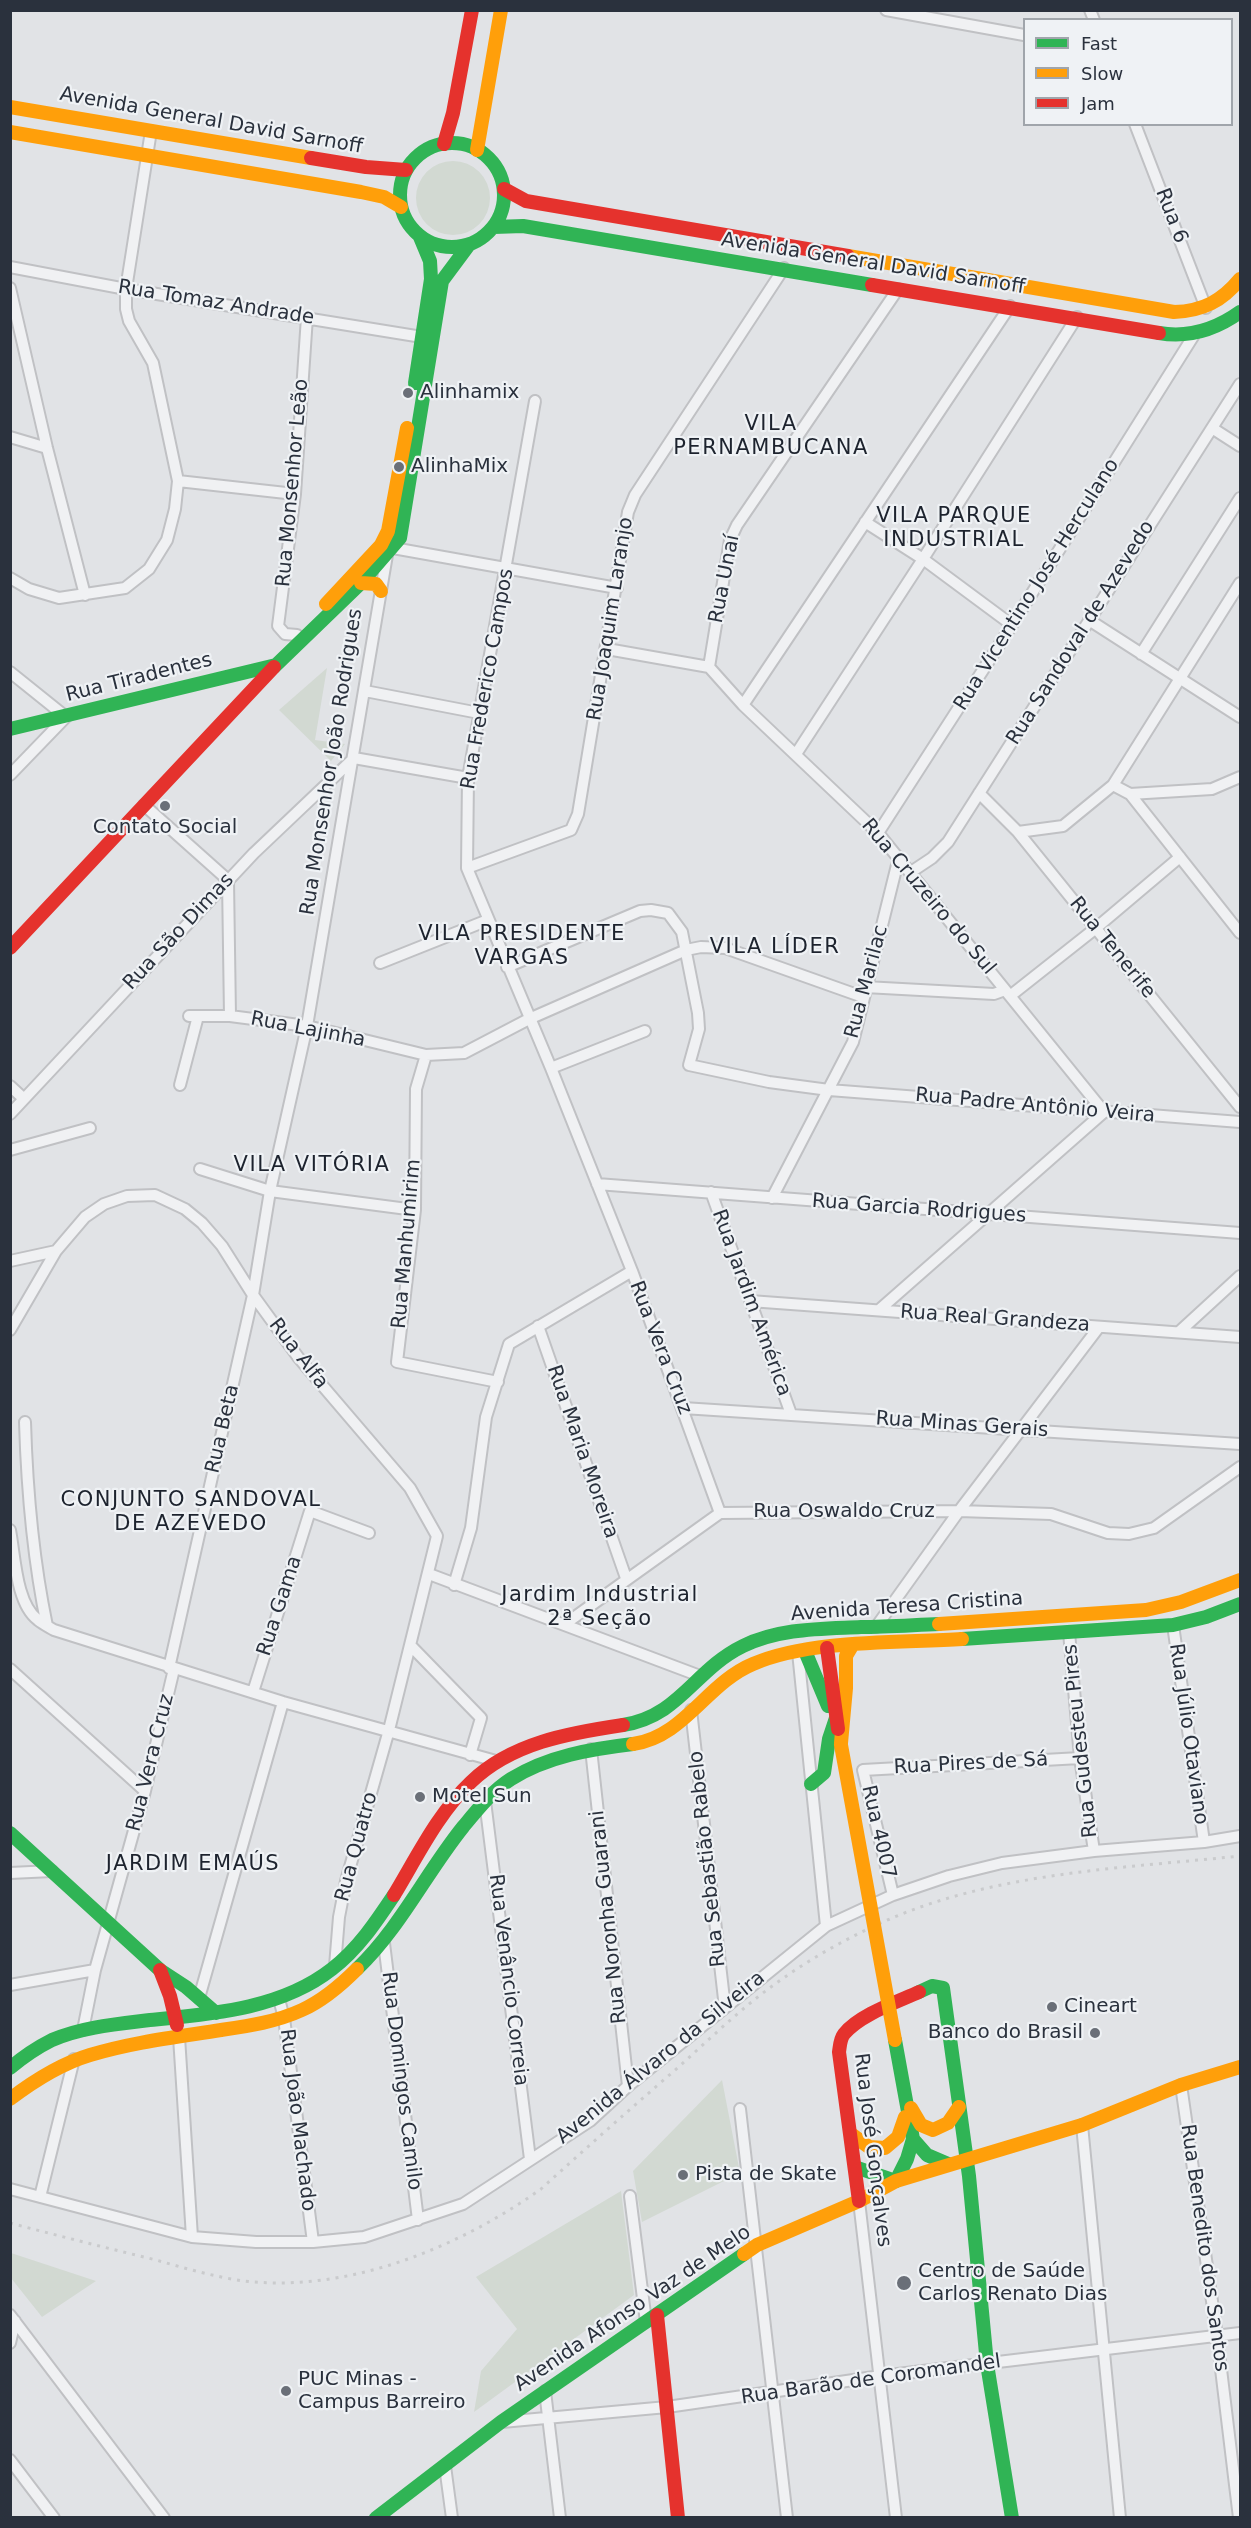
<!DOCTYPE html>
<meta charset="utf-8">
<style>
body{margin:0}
#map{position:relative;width:1251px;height:2528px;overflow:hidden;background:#e1e3e6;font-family:"DejaVu Sans",sans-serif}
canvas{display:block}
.frame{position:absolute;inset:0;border:12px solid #2a313d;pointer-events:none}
.legend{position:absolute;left:1023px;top:18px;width:210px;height:108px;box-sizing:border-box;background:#eff2f5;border:2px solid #a0a5ab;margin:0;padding:8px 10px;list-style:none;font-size:18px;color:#2a313d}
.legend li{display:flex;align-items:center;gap:12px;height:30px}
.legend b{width:30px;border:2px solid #a0a5ab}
</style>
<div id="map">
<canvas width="1251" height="2528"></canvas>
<div class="frame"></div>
<ul class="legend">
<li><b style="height:8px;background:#30b455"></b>Fast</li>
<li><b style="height:8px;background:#ff9f0a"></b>Slow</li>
<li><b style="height:8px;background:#e5322d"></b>Jam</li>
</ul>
</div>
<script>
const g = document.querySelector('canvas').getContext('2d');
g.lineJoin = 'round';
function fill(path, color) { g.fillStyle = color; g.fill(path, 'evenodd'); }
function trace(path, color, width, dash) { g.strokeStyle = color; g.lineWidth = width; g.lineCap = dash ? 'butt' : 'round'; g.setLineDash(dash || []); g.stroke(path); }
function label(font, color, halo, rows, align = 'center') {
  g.font = font + ' "DejaVu Sans",sans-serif'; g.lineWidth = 4.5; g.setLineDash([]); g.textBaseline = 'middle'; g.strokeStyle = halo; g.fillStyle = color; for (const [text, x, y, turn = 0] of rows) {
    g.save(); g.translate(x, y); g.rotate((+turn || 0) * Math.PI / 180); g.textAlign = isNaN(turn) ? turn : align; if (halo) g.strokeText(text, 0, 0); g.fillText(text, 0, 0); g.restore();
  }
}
fill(new Path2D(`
 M416 198a37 37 0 1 1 74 0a37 37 0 1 1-74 0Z
 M327,668l-12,72 30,4 -14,17 -52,-51z
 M722,2080l18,93 -98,49 -9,-51z
 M621,2191l13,104 -160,117 7,-41 36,-42 -41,-52z
 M11,2253l85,28 -54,36 -31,-39z`), '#d2d9d2');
const street = new Path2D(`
 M886,10l138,25
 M1090,10l4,10
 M1135,124l71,184
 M10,267l116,22 296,48
 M10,288l37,160 38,147
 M535,401l-67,377 -1,90 84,200 81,203 88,242
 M1212,428l28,18
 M10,437l37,11
 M178,481l117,13
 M865,522l58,37 89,66
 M393,548l224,40
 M10,578l19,11 30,9 66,-10 24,-19 18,-29 8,-31 3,-28 -25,-118 -24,-42 -3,-12v-20l25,-158
 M1089,620l151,97
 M297,635l-12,-1 -7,-8 17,-132 12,-177
 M607,649l102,18 34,38 135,128 226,279 -225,198
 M1141,654l99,-156
 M709,667l21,-127 7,-15 161,-236
 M10,672l56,45 -56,58
 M365,691l114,22
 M743,705l267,-399
 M796,754l127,-195 154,-242
 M1113,785l17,9 82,-5 28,-12
 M979,793l39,39 222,275
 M1130,794l110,139
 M144,805l84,75 2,136
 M1018,832l45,-6 50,-41 127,-202
 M878,833l134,-208 182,-290
 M467,868l104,-38 7,-16 50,-302 7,-17 149,-227
 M911,872l21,-14 16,-16 292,-458
 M380,963l108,-43
 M507,967l133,-56 11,-1 17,3 14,19 16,81 1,16 -10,36 80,17 60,8 411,32
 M865,987l129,7 11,-4
 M1010,996l86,-68 84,-71
 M189,1016h41l77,10 119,29 38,-2 65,-34 157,-69 15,-3 24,1 138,49
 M426,1055l-10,34 -1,121 -18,152 101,20
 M551,1068l94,-37
 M180,1085l18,-69
 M10,1086l13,12
 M10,1114l244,-261 100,-95 114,20
 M10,1150l80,-22
 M200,1169l70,22 145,19
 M597,1184l643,49
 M711,1192l80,222
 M772,1198l81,-156 46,-185
 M10,1261l46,-10
 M750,1301l490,36
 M538,1326l88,252
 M10,1330l46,-79 29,-34 19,-13 23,-8 28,-1 30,14 17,14 20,23 31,49 45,62 112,131 27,48 -48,194 -43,151 -7,36 -4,49
 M1179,1332l61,-56
 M683,1408l557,36
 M25,1422c2,68 8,137 22,204
 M10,1530c5,26 6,74 28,90 5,4 11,7 16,10l229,72 213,59
 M429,1574l271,102
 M454,1585l17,-57 15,-111 23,-73 123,-73
 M565,1624l155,-111 239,-2 92,3 57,19 21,1 25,-6 86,-61
 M1173,1625l31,217
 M876,1627l83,-116 140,-184
 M1069,1632l11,126 14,93
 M410,1645l71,73 -11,37
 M798,1652l28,274
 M169,1668l84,-373 17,-104 37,-165 80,-471
 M10,1669l135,122
 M253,1692l57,-181 59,22
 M691,1710l34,298
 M591,1749l37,337
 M485,1801l45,358
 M10,1873l42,-2
 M893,1895l-30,-125 217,-12
 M384,1943l34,277
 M10,1985l85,-15
 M199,1998l84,-296
 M279,1999l5,19 29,224
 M83,2030l12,-60 50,-179 29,-122
 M179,2037l13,200
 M1181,2085l36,251 22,182
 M740,2109l47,409
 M1082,2125l38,393
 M10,2189l182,48 64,5h57l51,-5 99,-33 127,-83 38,-35 198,-160 67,-31 56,-19 53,-13 92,-12 110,-9 36,-6
 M630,2196l16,126
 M40,2197l34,-138
 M859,2201l37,317
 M10,2315l154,203
 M10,2343l5,-22
 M545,2391l15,127
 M502,2422l165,-15 214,-31 359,-43
 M10,2460l44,58
 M445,2466l7,52`);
trace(street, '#c0c1c4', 14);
trace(street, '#f0f1f3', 10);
trace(new Path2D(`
 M400 195a52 52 0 1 1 104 0a52 52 0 1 1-104 0Z
 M494,227l29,-1 349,59
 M1159,333c30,5 56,-3 81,-21
 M415,383l16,-104 -1,-18 -10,-24
 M274,667l87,-84 39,-45 42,-257 26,-35
 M10,729l266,-64
 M962,1639l211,-14 33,-8 34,-13
 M805,1651l23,55
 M623,1725c57,-9 71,-55 120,-79 37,-18 78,-17 118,-19 26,0 52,-2 78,-3
 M811,1784l13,-11 5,-34 7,-21
 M10,1833l150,137 26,17 30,26
 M357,1969c43,-41 69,-96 106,-142 14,-17 29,-36 48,-48 37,-23 80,-30 122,-35
 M919,1992l13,-6 11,2 26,188 18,188 25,154
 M895,2040l18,99 14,16 21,9
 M10,2068c13,-11 26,-20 42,-28 30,-13 65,-16 98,-20 62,-6 131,-11 182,-51 26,-20 44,-47 62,-74
 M855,2167l41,14
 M896,2181l11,-22 6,-20
 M376,2518l125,-96 243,-168`), '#30b455', 14);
trace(new Path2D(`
 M10,107l301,51
 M10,132l351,60 23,5 17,10
 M477,150l24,-140
 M848,256l326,56c29,-1 48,-11 66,-33
 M361,583l15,1 5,7
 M326,604l55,-59 7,-14 19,-103
 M939,1624l207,-14 35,-8 59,-22
 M841,1743l5,-55v-32l6,-10
 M633,1744c51,-7 74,-61 120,-80 58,-25 146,-21 209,-25
 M10,2099c25,-19 50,-35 80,-44 43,-13 87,-18 131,-25 27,-4 55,-8 81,-20 20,-9 39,-25 55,-41
 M911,2108l10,17 12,5 15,-7 11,-16
 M851,2134l18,13 16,1 13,-11 7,-20
 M744,2254l13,-9 102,-44 37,-20 186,-56 99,-40 59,-18`), '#ff9f0a', 14);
trace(new Path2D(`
 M444,144l9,-31 19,-103
 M311,158l55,9 40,3
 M504,189l22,12 322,55
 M872,285l287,48
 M10,948l264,-281
 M827,1648l11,81
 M394,1895c23,-38 44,-82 77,-113 40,-39 98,-49 152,-57
 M160,1970l10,26 7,29
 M859,2201l-20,-149c1,-6 1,-13 5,-18 15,-19 53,-32 75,-42
 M657,2315l21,203`), '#e5322d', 14);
trace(new Path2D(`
 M10,2223c49,13 97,25 146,37 28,8 59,17 88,21 104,12 214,-33 297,-92 44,-40 88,-79 133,-118 36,-32 71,-67 111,-94 33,-23 70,-43 107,-59 109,-46 233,-50 348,-62`), '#cacbcd', 3, [3, 6]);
trace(new Path2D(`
 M841,1745l54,295`), '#ff9f0a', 14);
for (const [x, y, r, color] of [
 [408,393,6,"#6a6f78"],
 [399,467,6,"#6a6f78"],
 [165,806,6,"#6a6f78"],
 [420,1797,6,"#6a6f78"],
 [1052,2007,6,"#6a6f78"],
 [1095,2033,6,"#6a6f78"],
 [683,2175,6,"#6a6f78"],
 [904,2283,8,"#6a6f78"],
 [286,2391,6,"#6a6f78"]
]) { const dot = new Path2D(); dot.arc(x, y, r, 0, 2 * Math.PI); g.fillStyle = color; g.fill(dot); trace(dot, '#eff2f5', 2); }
label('20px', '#2a313d', '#eff2f5', [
 ["Avenida General David Sarnoff",211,121,10],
 ["Rua 6",1171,216,69],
 ["Avenida General David Sarnoff",873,264,9],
 ["Rua Tomaz Andrade",216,303,9],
 ["Rua Monsenhor Leão",293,483,-85],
 ["Rua Unaí",725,579,-79],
 ["Rua Vicentino José Herculano",1037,585,-58],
 ["Rua Joaquim Laranjo",611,619,-81],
 ["Rua Sandoval de Azevedo",1081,633,-58],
 ["Rua Tiradentes",139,678,-14],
 ["Rua Frederico Campos",488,679,-80],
 ["Rua Monsenhor João Rodrigues",332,762,-81],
 ["Rua Cruzeiro do Sul",928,897,50],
 ["Rua São Dimas",179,932,-47],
 ["Rua Tenerife",1112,948,51],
 ["Rua Marilac",867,982,-75],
 ["Rua Lajinha",308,1030,11],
 ["Rua Padre Antônio Veira",1035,1106,5],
 ["Rua Garcia Rodrigues",919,1209,4],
 ["Rua Manhumirim",407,1244,-85],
 ["Rua Jardim América",751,1303,70],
 ["Rua Real Grandeza",995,1319,4],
 ["Rua Vera Cruz",660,1348,69],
 ["Rua Alfa",298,1354,52],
 ["Rua Minas Gerais",962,1425,4],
 ["Rua Beta",223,1429,-77],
 ["Rua Maria Moreira",582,1452,71],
 ["Rua Oswaldo Cruz",844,1512],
 ["Rua Gama",280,1606,-72],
 ["Avenida Teresa Cristina",907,1607,-4],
 ["Rua Júlio Otaviano",1188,1734,82],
 ["Rua Gudesteu Pires",1081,1741,-96],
 ["Rua Vera Cruz",151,1763,-76],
 ["Rua Pires de Sá",971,1764,-3],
 ["Rua 4007",878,1832,77],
 ["Rua Quatro",357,1847,-75],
 ["Rua Sebastião Rabelo",708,1859,-96],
 ["Rua Noronha Guarani",609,1917,-96],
 ["Rua Venâncio Correia",508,1980,83],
 ["Avenida Álvaro da Silveira",661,2058,-39],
 ["Rua Domingos Camilo",401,2081,83],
 ["Rua João Machado",297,2120,83],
 ["Rua José Gonçalves",872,2150,83],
 ["Rua Benedito dos Santos",1204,2248,82],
 ["Avenida Afonso Vaz de Melo",633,2309,-34],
 ["Rua Barão de Coromandel",871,2380,-8]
]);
label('20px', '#2a313d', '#eff2f5', [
 ["Alinhamix",420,393],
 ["AlinhaMix",411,467],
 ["Contato Social",165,828,"center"],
 ["Motel Sun",432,1797],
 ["Cineart",1064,2007],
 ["Banco do Brasil",1083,2033,"right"],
 ["Pista de Skate",695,2175],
 ["Centro de Saúde",918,2272],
 ["Carlos Renato Dias",918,2295],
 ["PUC Minas -",298,2380],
 ["Campus Barreiro",298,2403]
], 'left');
g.letterSpacing = '1.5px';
label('21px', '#1d232e', '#eff2f5', [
 ["VILA",771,425],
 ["PERNAMBUCANA",771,449],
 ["VILA PARQUE",954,517],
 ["INDUSTRIAL",954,541],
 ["VILA PRESIDENTE",522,935],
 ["VARGAS",522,959],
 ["VILA LÍDER",775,948],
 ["VILA VITÓRIA",312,1166],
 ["CONJUNTO SANDOVAL",191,1501],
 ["DE AZEVEDO",191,1525],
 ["Jardim Industrial",600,1596],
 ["2ª Seção",600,1620],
 ["JARDIM EMAÚS",193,1865]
]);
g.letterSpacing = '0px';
</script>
